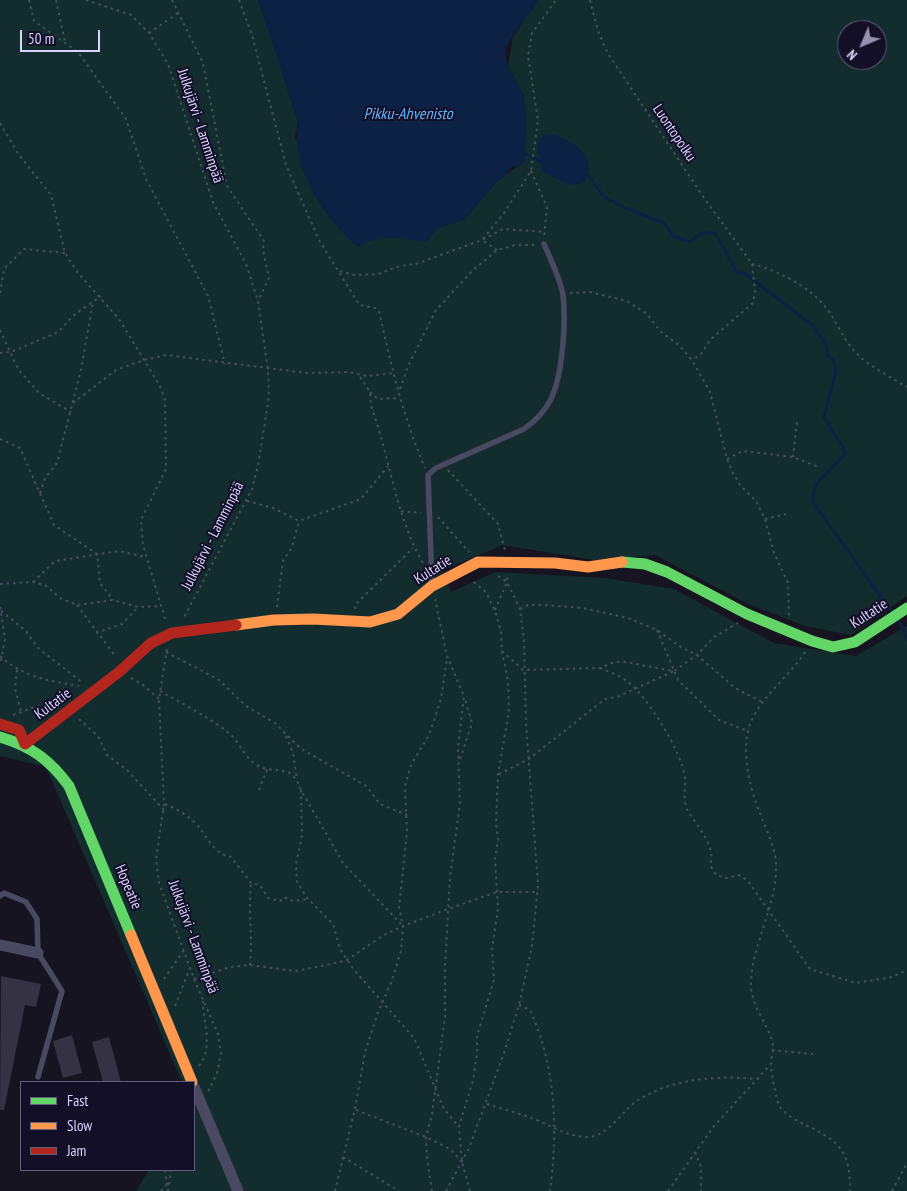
<!DOCTYPE html>
<meta charset="utf-8">
<style>
body{margin:0}
#map{position:relative;width:907px;height:1191px;overflow:hidden;background:#161421;font-family:"PT Sans Narrow",sans-serif}
canvas{display:block}
.legend{position:absolute;left:20px;top:1081px;width:175px;height:90px;box-sizing:border-box;background:#130f26;border:1px solid #625e7d;margin:0;padding:6px 9px;list-style:none;font-size:15px;color:#d9d4ff}
.legend li{display:flex;align-items:center;gap:10px;height:25px}
.legend b{width:25px;border:1px solid #625e7d}
.north{position:absolute;left:837px;top:20px;width:50px;height:50px;box-sizing:border-box;background:#130f26;border:1px solid #625e7d;border-radius:50%;rotate:225deg;font-size:14px;font-weight:700;line-height:20px;text-align:center;color:#d9d4ff}
.north::after{content:'';display:block;margin:auto;width:18px;height:22px;background:#9591b1;clip-path:polygon(50% 0,100% 100%,50% 72%,0 100%)}
.scale{position:absolute;left:20px;top:30px;width:80px;height:22px;box-sizing:border-box;border:2px solid #d9d4ff;border-top:0;padding-left:6px;font-size:15px;line-height:18px;white-space:nowrap;color:#d9d4ff;-webkit-text-stroke:4px #130f26;paint-order:stroke}
</style>
<div id="map">
<canvas width="907" height="1191"></canvas>
<ul class="legend">
<li><b style="height:6px;background:#63d668"></b>Fast</li>
<li><b style="height:6px;background:#ff974d"></b>Slow</li>
<li><b style="height:6px;background:#b3261e"></b>Jam</li>
</ul>
<div class="north">N</div>
<div class="scale">50 m</div>
</div>
<script>
const g = document.querySelector('canvas').getContext('2d');
g.lineJoin = 'round';
function fill(path, color) { g.fillStyle = color; g.fill(path, 'evenodd'); }
function trace(path, color, width, dash) { g.strokeStyle = color; g.lineWidth = width; g.lineCap = dash ? 'butt' : 'round'; g.setLineDash(dash || []); g.stroke(path); }
function label(font, color, halo, rows, align = 'center') {
  g.font = font + ' "PT Sans Narrow",sans-serif'; g.lineWidth = 4; g.setLineDash([]); g.textBaseline = 'middle'; g.strokeStyle = halo; g.fillStyle = color; for (const [text, x, y, turn = 0] of rows) {
    g.save(); g.translate(x, y); g.rotate((+turn || 0) * Math.PI / 180); g.textAlign = isNaN(turn) ? turn : align; if (halo) g.strokeText(text, 0, 0); g.fillText(text, 0, 0); g.restore();
  }
}
fill(new Path2D(`
 M0,0h258l31,90 9,32 -3,15 63,110c24,-15 42,-8 69,-6l11,-14 26,-7 34,-40 26,-18 2,-47 -3,-20 -15,-29 5,-29 24,-37h370v596l-56,39 -46,-9 -57,-22 -93,-49 -61,5 -91,-15 -60,25 8,22 44,-20 110,6 69,11 100,54 82,13 51,-30v565h-771l13,-21h45v-88h-12l-136,-315 -46,-11zM847,30h30v30h-30z`), '#132c2d');
fill(new Path2D(`
 M258,0h281c-8,14 -31,36 -33,51 -2,18 13,30 17,46 6,21 2,44 1,65l-6,5 -6,-1 -9,12 -5,2 -34,40 -26,8 -11,14c-26,-3 -45,-10 -69,5 -35,-29 -67,-78 -60,-125z
 M553,134c21,8 48,23 30,49l-13,2 -28,-14 -5,-25 6,-11z`), '#0d2144');
trace(new Path2D(`
 M524,153l17,9
 M588,175l15,21 22,12 39,15 9,13 17,6 11,-9h14l22,39 10,3 65,50 14,19 1,10 7,8 2,9 -12,46 19,31 2,6 -29,30 -4,17 80,111
 M897,619l6,9 4,11`), '#0d2144', 3);
fill(new Path2D(`
 M1,976l40,8 -5,23 -11,-2 -21,105h-4z
 M72,1035l10,38 -19,5 -10,-37z
 M109,1037l12,45h-18l-11,-40z`), '#343243');
trace(new Path2D(`
 M29,0l5,21 44,31 48,67 20,60 62,117 17,68
 M56,0l9,42
 M86,0l45,15 18,18 19,31 45,138 33,62 12,37 10,69 1,27 -11,68 -6,24 -69,130
 M172,0l31,63 24,123 37,55 -1,9 6,28 -11,23
 M239,0l13,35 34,130 33,75 36,58 5,7 15,3 4,3c12,54 24,106 46,157
 M590,0l8,31 9,21 95,143 50,69 3,28 -2,11 -42,36 -10,15 -8,6
 M149,33l29,-20
 M0,123l19,32 32,40 14,58 13,20 41,46 41,67 5,13 1,70 -25,51 2,25 23,77
 M531,171l16,36 -3,30
 M497,250l-15,-10 22,-27 27,-42 7,-51 -10,-64 4,-23 24,-33
 M752,264c25,6 59,23 74,44 10,12 15,27 25,39 14,18 37,28 56,40
 M340,271l14,4 24,-1 22,-8 16,-2 66,-24 21,-11 42,3
 M0,293l4,-24 20,-20 41,4
 M570,293l20,-1 37,9 20,13 14,18 18,13 13,15 18,32 17,67 6,14 7,12 16,16 9,18 9,34 14,30 1,34
 M0,330l18,39 21,24 32,19
 M0,353l11,-1 47,-20 16,-17 27,-19
 M360,377l10,15 1,14c19,51 24,109 52,157
 M400,389l8,-23 28,-56 36,-39 25,-21 19,-5h20
 M370,392l8,7 22,-1
 M73,403l43,-33 28,-10 22,-5 141,18 41,-1 19,4 26,-3
 M0,439l20,9 34,77 43,29 3,29 13,17
 M793,457l4,-36
 M727,459l16,-8 50,6 26,10
 M448,470l50,54 7,26
 M40,493l5,-15 12,-15 24,-93 12,-68
 M247,501l26,7 26,13 62,-22 27,-33
 M401,511l20,2
 M438,517l31,35
 M765,519l21,-5
 M33,582l22,-21 64,-10 26,6
 M0,584l33,-2 12,3 15,13 17,7 36,-5 25,7 22,-1
 M77,605l39,52
 M0,607l5,32 -5,26
 M277,607l6,-46 9,-14 7,-26
 M355,609v-4l58,-57
 M520,609l8,-4h15l40,3 45,10 29,12 22,16 18,9 38,33 27,14
 M495,610l12,-28v-7
 M1,611l24,19 13,18 45,35
 M657,630l21,50 41,40 29,11
 M96,633l26,-9 16,-17
 M167,649l-8,50 5,105 -8,55 3,24 35,96 24,55 3,20 -4,19 -9,19
 M502,651l21,19 77,-2 14,-6h11l49,9 23,-16 17,-18 24,-14
 M166,652l53,28 27,26 29,17 25,25 66,38 14,18 27,11
 M805,652c-17,27 -49,47 -57,79 -6,27 3,61 13,85 6,15 14,31 15,47 2,42 -25,81 -25,122 0,22 20,43 22,61 0,6 -2,12 -2,18 0,7 5,36 8,41 3,7 14,13 20,17 37,17 52,26 51,69
 M0,656c23,21 49,25 79,30
 M600,668c9,4 19,7 27,13 21,16 55,71 58,97 1,11 -3,22 3,33 9,16 29,35 22,54l6,10 10,3 13,-3 9,6 62,88 46,14 36,-6 15,-7
 M17,670l-2,18 6,24
 M131,678l11,6 17,15
 M160,691c23,13 49,26 70,43 10,9 14,22 25,30 19,13 36,-4 46,26l42,73 58,61
 M13,715l52,-19
 M79,719l19,17 9,19 20,15 37,40
 M286,736l7,17 4,26
 M460,759l12,-36 -7,-24
 M499,774l30,-15 76,-60 12,-2 57,-26
 M259,790l8,-21
 M301,790l1,46 -6,28 1,18 11,17 25,25 7,25 14,21 60,68 30,71 15,18
 M165,804c12,5 24,12 33,22 10,12 16,28 33,31l20,26 9,2 8,13 12,3 4,-4 9,4 15,-2
 M250,965c3,-27 -2,-54 1,-82
 M164,979l20,-29
 M194,979l36,-12 20,-2 45,6 32,-6 20,-5 35,-24 21,-10 45,-17 49,-17h40
 M519,1005l11,5c26,57 28,119 20,181
 M175,1006l15,-38
 M772,1050l41,4
 M199,1066c15,-20 4,-42 4,-65
 M487,1104c15,5 32,9 47,15 18,7 34,18 54,18 22,-1 35,-29 52,-38 37,-22 78,-23 119,-20
 M356,1110l70,27 24,12 12,13
 M695,1152l6,15v24
 M343,1157l56,34
 M165,1170l3,20
 M161,1191l5,-6
 M168,1191l3,-21
 M335,1191l20,-82 10,-57 13,-40 13,-29 10,-32 2,-25 -4,-19 8,-75 -2,-46 6,-21 18,-30 12,-36 6,-41
 M432,1191l-5,-33 -1,-21 6,-23 13,-97v-50l5,-90 10,-74 -2,-56 6,-51 -17,-40 -12,-57
 M446,1191l23,-43 35,-95 15,-48 13,-59 6,-61 -12,-162 -2,-82 -4,-32 -13,-27 -9,-6
 M470,1191l-8,-29 -3,-35 14,-47 4,-26v-18l17,-56 -2,-31 6,-40 -3,-50 3,-19 -2,-16 2,-49 11,-65 -1,-29 -6,-30 -1,-20 -6,-20 -9,-19 -15,-12
 M668,1191l46,-65 56,-61
 M892,1191l15,-28`), '#44505f', 2, [2.5, 4]);
trace(new Path2D(`
 M432,584l-4,-109 8,-7 88,-39c10,-7 20,-17 26,-28 13,-25 16,-79 13,-106 -3,-17 -12,-35 -19,-51
 M0,896l4,-3 22,9 11,17 1,34 24,38 -24,86`), '#4a4962', 5.5);
trace(new Path2D(`
 M0,945l38,8
 M194,1087l44,104`), '#4a4962', 11);
trace(new Path2D(`
 M622,562l23,2 22,8 80,42 65,27 21,6 22,-5 52,-34
 M0,737c31,9 50,23 69,49l62,149`), '#63d668', 11);
trace(new Path2D(`
 M236,625l38,-5 39,-1 57,3 28,-8 34,-28 46,-24 77,1 33,4 34,-5
 M131,935l61,147`), '#ff974d', 11);
trace(new Path2D(`
 M0,724l19,6 6,14 94,-72 32,-29 21,-10 64,-8`), '#b3261e', 11);
label('15px', '#d9d4ff', '#130f26', [
 ["Julkujärvi - Lamminpää",200,126,72],
 ["Luontopolku",674,133,56],
 ["Julkujärvi - Lamminpää",213,536,-63],
 ["Kultatie",433,570,-32],
 ["Kultatie",869,614,-33],
 ["Kultatie",53,704,-37],
 ["Hopeatie",128,887,67],
 ["Julkujärvi - Lamminpää",193,937,70]
]);
label('italic 16px', '#62b6ff', '#130f26', [
 ["Pikku-Ahvenisto",408,114]
]);
</script>
